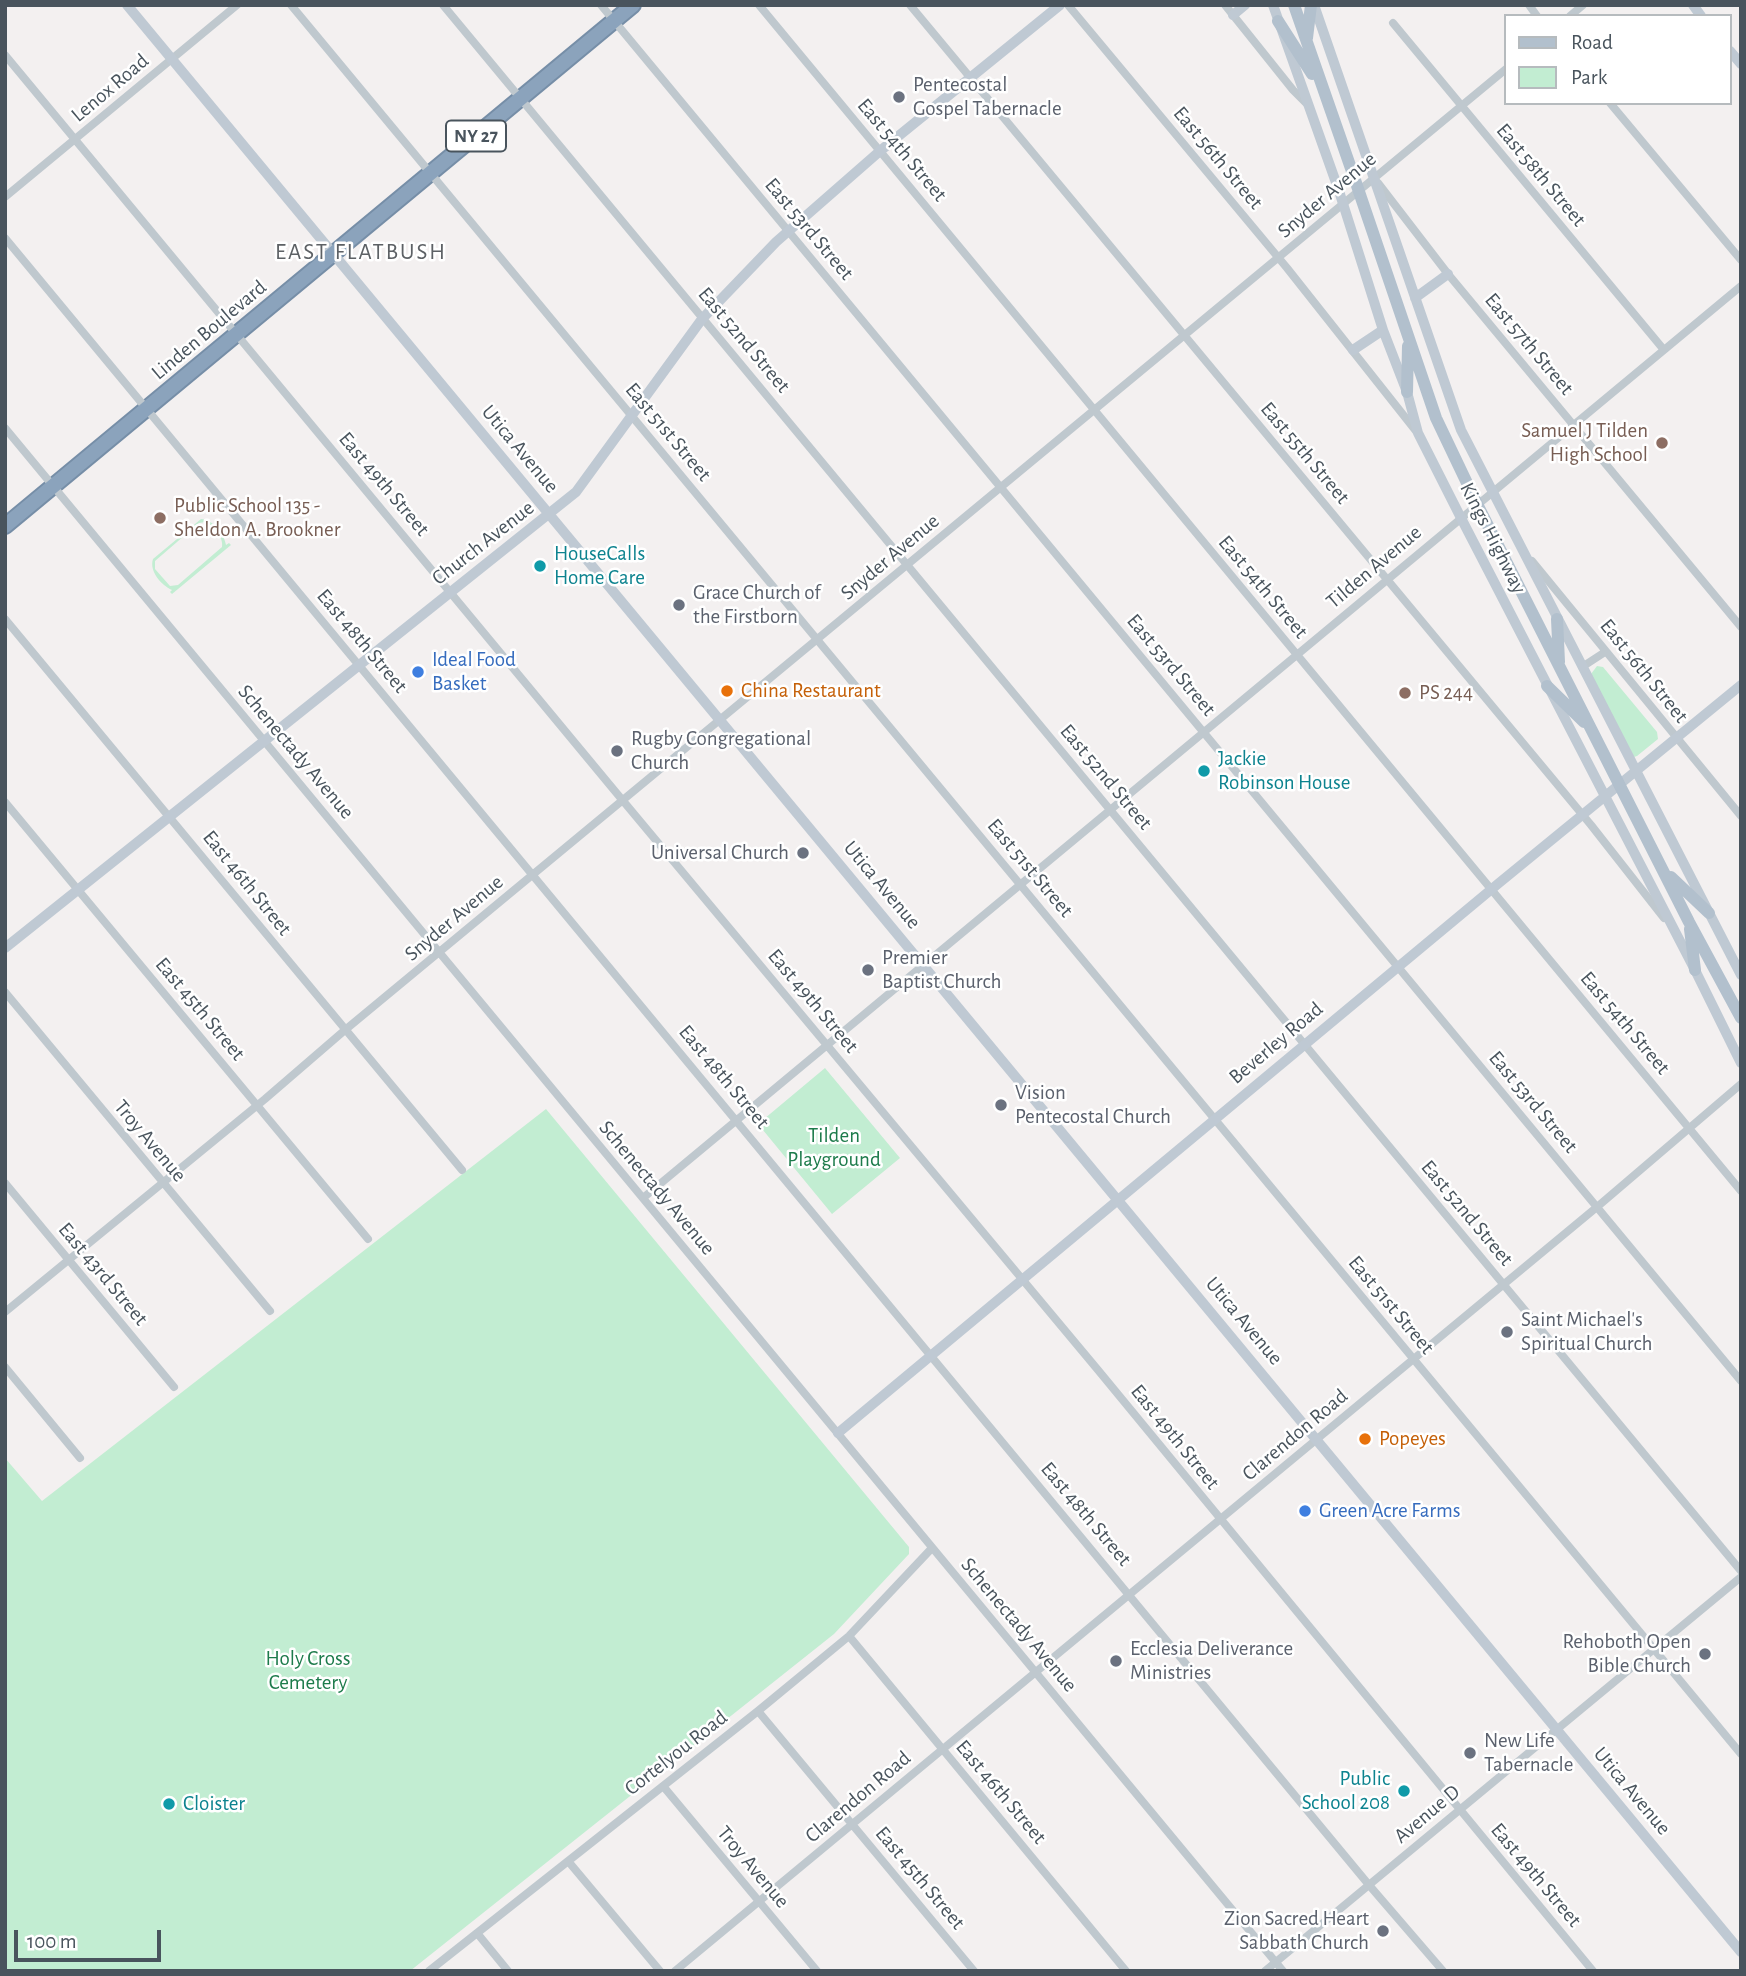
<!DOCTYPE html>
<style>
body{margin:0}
#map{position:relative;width:1746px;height:1976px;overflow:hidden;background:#f3f0f0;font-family:"Alegreya Sans",sans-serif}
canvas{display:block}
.frame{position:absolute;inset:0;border:7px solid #49545d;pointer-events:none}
.legend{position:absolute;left:1504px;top:14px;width:228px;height:91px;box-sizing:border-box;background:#fff;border:2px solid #b6bbbe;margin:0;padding:9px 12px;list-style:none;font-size:21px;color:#49545d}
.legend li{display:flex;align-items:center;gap:14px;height:35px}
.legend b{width:35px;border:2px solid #b6bbbe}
.scale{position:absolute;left:14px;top:1930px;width:147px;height:32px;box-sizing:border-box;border:4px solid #49545d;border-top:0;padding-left:9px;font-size:21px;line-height:24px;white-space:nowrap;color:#49545d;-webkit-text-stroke:5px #fff;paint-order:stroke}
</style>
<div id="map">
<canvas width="1746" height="1976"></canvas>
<div class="frame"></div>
<ul class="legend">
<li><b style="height:9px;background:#b2c0cd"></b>Road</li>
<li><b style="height:19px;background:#c2edd2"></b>Park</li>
</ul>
<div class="scale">100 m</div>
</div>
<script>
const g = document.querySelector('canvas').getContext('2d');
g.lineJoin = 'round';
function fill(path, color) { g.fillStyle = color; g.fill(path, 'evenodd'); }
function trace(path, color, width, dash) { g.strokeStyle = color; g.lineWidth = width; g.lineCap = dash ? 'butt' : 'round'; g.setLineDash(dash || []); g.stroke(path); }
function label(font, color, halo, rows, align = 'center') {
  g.font = font + ' "Alegreya Sans",sans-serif'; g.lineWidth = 5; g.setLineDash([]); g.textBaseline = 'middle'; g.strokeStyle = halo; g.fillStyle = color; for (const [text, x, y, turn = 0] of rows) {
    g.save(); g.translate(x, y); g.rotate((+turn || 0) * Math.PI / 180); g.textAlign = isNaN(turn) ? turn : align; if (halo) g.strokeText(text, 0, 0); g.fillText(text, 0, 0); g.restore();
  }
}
fill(new Path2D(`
 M201,519c12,1 23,14 25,26l3,-2 2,2 -59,49 -2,-2 2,-2c-11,-5 -23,-19 -19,-31zM205,522c9,4 19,16 17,25l-44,38 -8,1 -15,-17v-8l44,-38z
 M1597,666l6,1 54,65 1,7 -21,17 -3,1 -43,-83z
 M825,1068l75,90 -68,56 -74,-90z
 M546,1109l363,438v7l-75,80 -424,337h-405v-513l37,43z`), '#c2edd2');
const highway = new Path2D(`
 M5,526l628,-521`);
trace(highway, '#768ea7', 18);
trace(new Path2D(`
 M291,5l1450,1749
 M443,5l1298,1566
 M601,5l1140,1376
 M759,5l982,1186
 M910,5l681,820 73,93
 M1068,5l219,263 129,163
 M1225,5l68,85 13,13
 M1529,5l8,11
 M1570,16l13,-11
 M1393,23l271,327
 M5,55l609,735 484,580 495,601
 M1610,103l131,157
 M1378,183l70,91 293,353
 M5,197l232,-192
 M5,238l1364,1647 74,86
 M5,428l1278,1543
 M1532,561l209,255
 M5,619l457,551
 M1582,667l23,-15
 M5,802l363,437
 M5,992l265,319
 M5,1183l169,204
 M643,1198l1098,-912
 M5,1312l260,-213 80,-69 1161,-961
 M5,1367l75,91
 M849,1636l277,335
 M758,1711l216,260
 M663,1786l154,185
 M568,1861l92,110
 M477,1933l31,38
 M429,1971l329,-260 91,-75 83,-88
 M675,1971l922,-764 144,-123
 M1265,1971l476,-394`), '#bfc8ce', 8);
trace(new Path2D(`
 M127,5l1614,1947
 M1273,5l66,186 44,139 24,62 11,41 43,85 234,452 46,93
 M1314,5l147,425 280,545
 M1693,5l8,11
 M1233,15l12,-10
 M1730,51l11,13
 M1415,298l33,-24
 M1353,350l30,-20
 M5,948l571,-456 126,-173 74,-77 104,-91 180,-146
 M838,1433l661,-550 242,-198`), '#bfc9d3', 10);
trace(new Path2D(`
 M1294,5l60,172 82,241 41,86 212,418 52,96
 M1278,21l34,53
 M1307,38l4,-33
 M1407,392l1,-46
 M1557,619l2,43
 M1547,686l37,36
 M1671,877l38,36
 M1690,929l5,41`), '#b2c0cd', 12);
trace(highway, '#8ba3bc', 14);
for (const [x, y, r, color] of [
 [899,97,7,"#6b7280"],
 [1662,443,7,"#8d6e63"],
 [160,518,7,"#8d6e63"],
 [540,566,7,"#0f9aa8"],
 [679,605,7,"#6b7280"],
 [418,672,7,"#3f7fe0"],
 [727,691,7,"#e8710a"],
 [1405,693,7,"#8d6e63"],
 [617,751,7,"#6b7280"],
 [1204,771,7,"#0f9aa8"],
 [803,853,7,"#6b7280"],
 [868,970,7,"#6b7280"],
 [1001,1105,7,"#6b7280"],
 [1507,1332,7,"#6b7280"],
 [1365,1439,7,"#e8710a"],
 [1305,1511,7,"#3f7fe0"],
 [1705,1654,7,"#6b7280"],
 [1116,1661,7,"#6b7280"],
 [1470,1753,7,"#6b7280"],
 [1404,1791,7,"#0f9aa8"],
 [169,1804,7,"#0f9aa8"],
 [1383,1931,7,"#6b7280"]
]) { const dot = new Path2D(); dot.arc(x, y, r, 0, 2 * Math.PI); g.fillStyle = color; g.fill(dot); trace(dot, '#fff', 2.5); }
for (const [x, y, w] of [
 [476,136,60]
]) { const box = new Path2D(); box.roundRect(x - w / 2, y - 15.5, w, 31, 5); g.fillStyle = '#fff'; g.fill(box); trace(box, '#49545d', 2); }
label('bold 19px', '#49545d', null, [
 ["NY 27",476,136]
]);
label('21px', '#5b616d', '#fff', [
 ["Pentecostal",913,85],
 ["Gospel Tabernacle",913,109],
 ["Grace Church of",693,593],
 ["the Firstborn",693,617],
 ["Rugby Congregational",631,739],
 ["Church",631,763],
 ["Universal Church",789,853,"right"],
 ["Premier",882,958],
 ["Baptist Church",882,982],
 ["Vision",1015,1093],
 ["Pentecostal Church",1015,1117],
 ["Saint Michael's",1521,1320],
 ["Spiritual Church",1521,1344],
 ["Rehoboth Open",1691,1642,"right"],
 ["Bible Church",1691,1666,"right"],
 ["Ecclesia Deliverance",1130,1649],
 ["Ministries",1130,1673],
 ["New Life",1484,1741],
 ["Tabernacle",1484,1765],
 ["Zion Sacred Heart",1369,1919,"right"],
 ["Sabbath Church",1369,1943,"right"]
], 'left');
label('21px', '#49545d', '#fff', [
 ["Lenox Road",110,88,-40],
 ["East 54th Street",902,150,50],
 ["East 56th Street",1218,158,50],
 ["East 58th Street",1541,175,50],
 ["Snyder Avenue",1327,195,-40],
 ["East 53rd Street",809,229,50],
 ["Linden Boulevard",209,330,-40],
 ["East 52nd Street",744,340,50],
 ["East 57th Street",1529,344,50],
 ["East 51st Street",668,432,50],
 ["Utica Avenue",520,449,50],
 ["East 55th Street",1305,453,50],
 ["East 49th Street",384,484,50],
 ["Kings Highway",1493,538,63],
 ["Church Avenue",483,543,-38],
 ["Snyder Avenue",890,557,-40],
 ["Tilden Avenue",1374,567,-40],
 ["East 54th Street",1263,587,50],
 ["East 48th Street",362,641,50],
 ["East 53rd Street",1171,665,50],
 ["East 56th Street",1644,671,51],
 ["Schenectady Avenue",296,752,50],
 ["East 52nd Street",1106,777,50],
 ["East 51st Street",1030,868,50],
 ["East 46th Street",247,883,51],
 ["Utica Avenue",882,885,50],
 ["Snyder Avenue",454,918,-40],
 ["East 49th Street",813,1001,50],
 ["East 45th Street",200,1009,50],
 ["East 54th Street",1625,1023,50],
 ["Beverley Road",1276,1043,-40],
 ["East 48th Street",724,1077,50],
 ["East 53rd Street",1533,1102,50],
 ["Troy Avenue",150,1141,50],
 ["Schenectady Avenue",657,1188,50],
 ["East 52nd Street",1467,1213,50],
 ["East 43rd Street",103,1274,50],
 ["East 51st Street",1391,1305,50],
 ["Utica Avenue",1244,1321,50],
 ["Clarendon Road",1295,1435,-40],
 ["East 49th Street",1175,1437,51],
 ["East 48th Street",1086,1514,50],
 ["Schenectady Avenue",1019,1625,50],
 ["Cortelyou Road",676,1753,-38],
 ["Utica Avenue",1632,1791,50],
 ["East 46th Street",1001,1792,50],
 ["Clarendon Road",858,1797,-40],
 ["Avenue D",1427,1814,-40],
 ["Troy Avenue",753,1867,50],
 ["East 49th Street",1536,1875,50],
 ["East 45th Street",920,1878,50]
]);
label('21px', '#785e54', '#fff', [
 ["Samuel J Tilden",1648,431,"right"],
 ["High School",1648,455,"right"],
 ["Public School 135 -",174,506],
 ["Sheldon A. Brookner",174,530],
 ["PS 244",1419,693]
], 'left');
label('21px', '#0d838f', '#fff', [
 ["HouseCalls",554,554],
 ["Home Care",554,578],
 ["Jackie",1218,759],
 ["Robinson House",1218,783],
 ["Public",1390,1779,"right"],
 ["School 208",1390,1803,"right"],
 ["Cloister",183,1804]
], 'left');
label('21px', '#366cbe', '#fff', [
 ["Ideal Food",432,660],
 ["Basket",432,684],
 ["Green Acre Farms",1319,1511]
], 'left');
label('21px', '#c56008', '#fff', [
 ["China Restaurant",741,691],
 ["Popeyes",1379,1439]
], 'left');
label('21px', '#1d7b4b', '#fff', [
 ["Tilden",834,1136],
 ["Playground",834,1160],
 ["Holy Cross",308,1659],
 ["Cemetery",308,1683]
]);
g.letterSpacing = '2px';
label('23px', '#5d6165', '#fff', [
 ["EAST FLATBUSH",361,252]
]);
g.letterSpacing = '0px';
</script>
